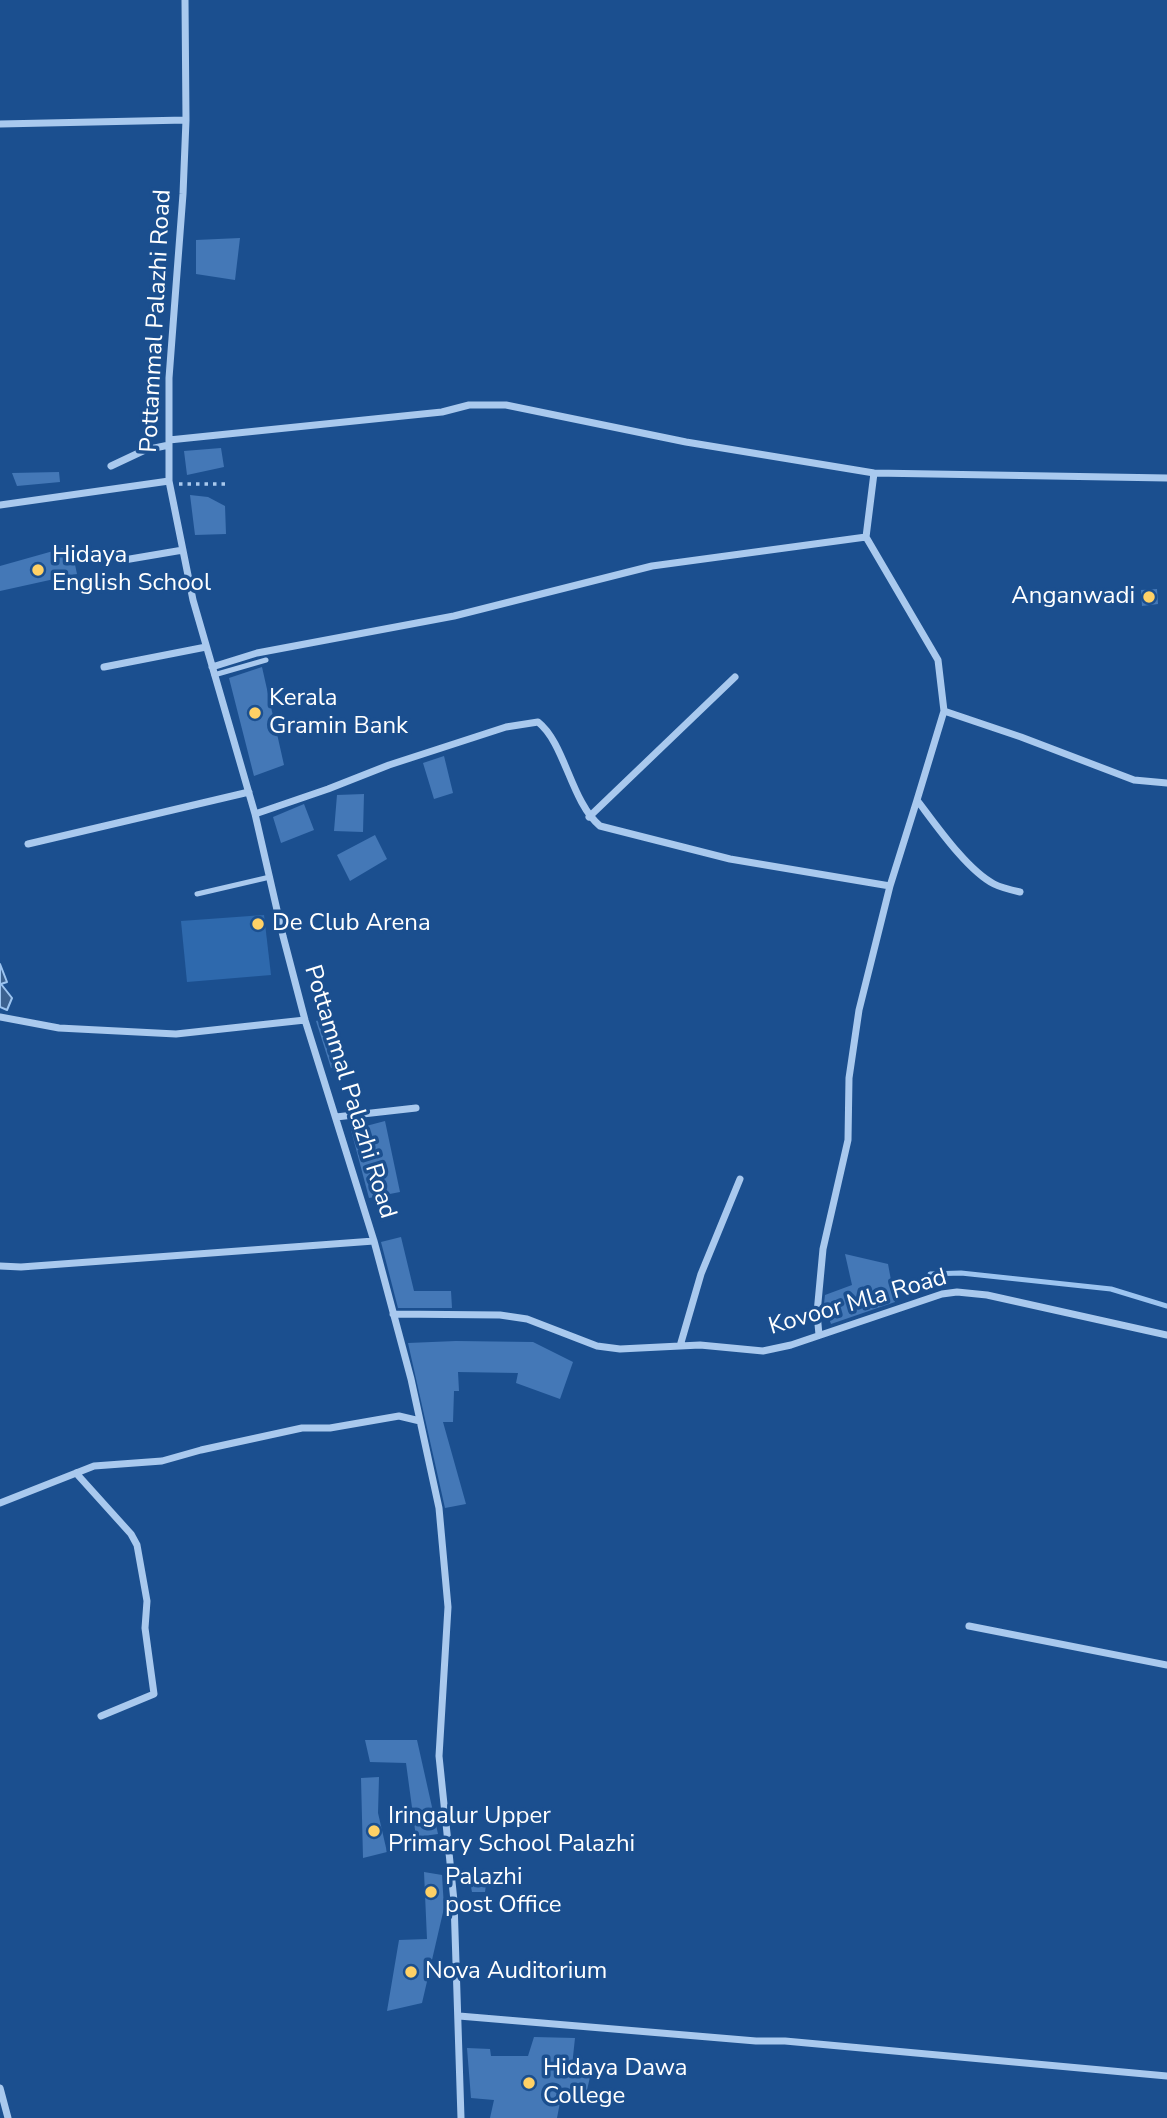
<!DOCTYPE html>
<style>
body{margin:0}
canvas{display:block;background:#1b4f8f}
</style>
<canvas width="1167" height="2118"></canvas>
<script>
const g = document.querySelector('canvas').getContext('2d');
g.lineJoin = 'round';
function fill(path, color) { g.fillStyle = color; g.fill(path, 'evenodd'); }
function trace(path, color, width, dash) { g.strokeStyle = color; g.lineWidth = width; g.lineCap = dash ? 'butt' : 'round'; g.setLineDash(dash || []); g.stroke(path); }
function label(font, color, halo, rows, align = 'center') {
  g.font = font + ' "Nunito Sans",sans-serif'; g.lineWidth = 7; g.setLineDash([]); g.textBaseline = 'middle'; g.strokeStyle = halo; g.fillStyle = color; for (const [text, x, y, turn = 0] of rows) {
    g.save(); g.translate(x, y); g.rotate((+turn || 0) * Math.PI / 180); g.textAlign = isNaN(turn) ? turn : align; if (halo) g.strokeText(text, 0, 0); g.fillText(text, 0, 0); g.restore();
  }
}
fill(new Path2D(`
 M264,915l7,60 -84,7 -6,-61z`), '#2e69ad');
const water = new Path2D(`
 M0,964l7,18 -6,2 11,14 -5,12 -7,-3z`);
fill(water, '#3c6290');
trace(water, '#9cc4f0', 2);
trace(new Path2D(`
 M930,1274l31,-1 150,16 56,17`), '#9cc4f0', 5);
fill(new Path2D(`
 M240,238l-5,42 -39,-6v-34z
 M221,448l3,19 -37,8 -3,-24z
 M59,472l1,10 -43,4 -5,-13z
 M190,495l18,2 17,9 1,28 -31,1z
 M71,546l6,28 -77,17v-25z
 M1157,589l1,15 -16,2 -1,-16z
 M262,667l22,98 -30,11 -25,-98z
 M444,756l9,37 -19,6 -11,-36z
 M364,794l-1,38 -29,-1 3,-36z
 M304,804l10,26 -33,13 -8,-26z
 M375,835l12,24 -37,22 -13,-26z
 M330,1017l11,48 -10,3 -15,-47z
 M385,1121l15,71 -31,6 -18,-68z
 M401,1237l13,54h37l1,17h-54l-17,-66z
 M845,1254l43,10 7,38 -64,22 -7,-20 1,-9 27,-10z
 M456,1341l77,1 40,20 -13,37 -44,-16 2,-10 -60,-1 1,19h-5l-1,31h-10l23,82 -21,4 -37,-165z
 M365,1740h52l21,94 -22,3 -10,-74 -36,-1z
 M379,1777l-1,36 9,39 -24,6 -2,-80z
 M424,1872l18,3 2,33 -22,95 -35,8 12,-71 28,-1z
 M469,1877h18l-2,15h-13z
 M534,2037l41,1 -3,28 20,2 -7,31 -24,-2 -4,21h-67l4,-18 -23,-2 -4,-50 23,1 1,7h37z`), '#4478b7');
trace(new Path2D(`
 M179,484h49`), '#a9c9ee', 3.5, [3.5, 5]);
trace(new Path2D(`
 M214,675l52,-15
 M197,894l73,-17`), '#a9c9ee', 5);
trace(new Path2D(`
 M185,0l1,120 -3,74 -14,184v103l24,119 62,214 28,122 22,84 69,221 37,138 28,129 9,99 -9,149 15,145 7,217
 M0,124l186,-4
 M169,440l273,-28 27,-7h37l180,37 188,31 293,5
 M111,466l34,-16 24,-5
 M0,505l169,-24
 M866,537l72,123 6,51
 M124,560l59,-10
 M104,667l102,-20
 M212,667l45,-14 197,-37 198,-50 214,-29 8,-64
 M917,800l27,-89 77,26 113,43 33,3
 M255,814l73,-25 61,-24 117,-38 32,-5c27,21 33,80 62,104l130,33 160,27
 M589,817l146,-140
 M28,844l221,-52
 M0,1017l59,11 117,6 129,-14
 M336,1117l80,-9
 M0,1266l21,1 353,-26
 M393,1314l107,1 27,4 70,27 23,3 80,-4 63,6 28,-6 151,-51 15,-2 30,3 180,40
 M819,1335l-2,-22 6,-64 25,-109 1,-62 10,-68 31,-124 27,-86c19,25 50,70 77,84 8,4 17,6 26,8
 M680,1346l21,-72 39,-95
 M76,1473l55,61 6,11 10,56 -2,27 9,66 -53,22
 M0,1503l94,-37 68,-5 39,-11 101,-22h28l69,-12 21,5
 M969,1626l198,39
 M459,2016l297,25h29l382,35
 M0,2088l8,30`), '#a9c9ee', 7);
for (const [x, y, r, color] of [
 [38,570,7,"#ffd166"],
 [1149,597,7,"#ffd166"],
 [255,713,7,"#ffd166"],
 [258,924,7,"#ffd166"],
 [374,1831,7,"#ffd166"],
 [431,1892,7,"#ffd166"],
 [411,1972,7,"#ffd166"],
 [529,2083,7,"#ffd166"]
]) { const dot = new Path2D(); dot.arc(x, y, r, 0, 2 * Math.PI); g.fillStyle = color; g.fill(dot); trace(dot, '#1b4f8f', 2.5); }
label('24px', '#fff', '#1b4f8f', [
 ["Pottammal Palazhi Road",157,321,-87],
 ["Pottammal Palazhi Road",349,1092,73],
 ["Kovoor Mla Road",858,1303,-16]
]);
label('24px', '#fff', '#1b4f8f', [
 ["Hidaya",52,556],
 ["English School",52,584],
 ["Anganwadi",1135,597,"right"],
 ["Kerala",269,699],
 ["Gramin Bank",269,727],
 ["De Club Arena",272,924],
 ["Iringalur Upper",388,1817],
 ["Primary School Palazhi",388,1845],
 ["Palazhi",445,1878],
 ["post Office",445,1906],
 ["Nova Auditorium",425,1972],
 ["Hidaya Dawa",543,2069],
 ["College",543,2097]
], 'left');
</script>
